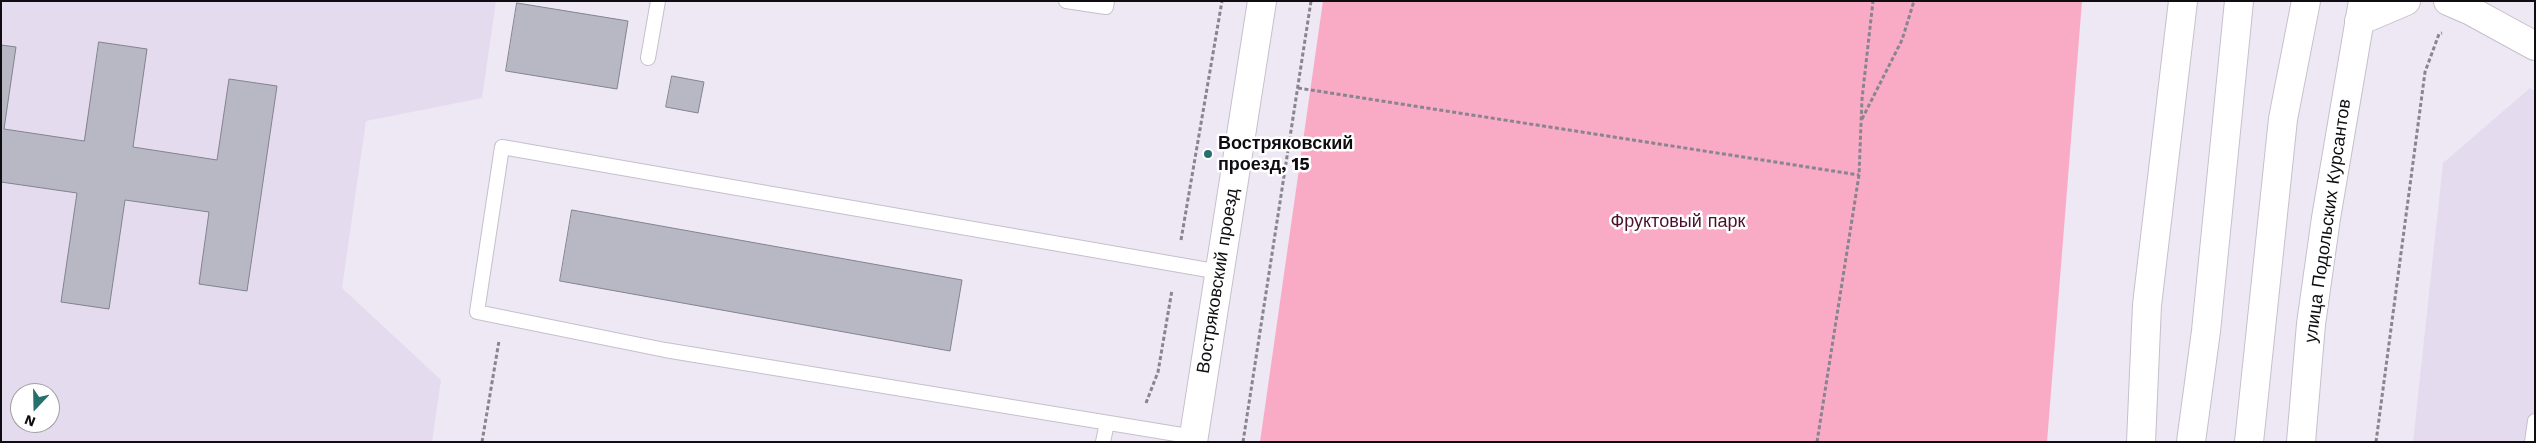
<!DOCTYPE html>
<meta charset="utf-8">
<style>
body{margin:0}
#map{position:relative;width:2536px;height:443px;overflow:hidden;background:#eee7f4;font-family:"Work Sans",sans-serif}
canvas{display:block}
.frame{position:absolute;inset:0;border:2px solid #0f0d11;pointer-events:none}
.north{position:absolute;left:10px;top:383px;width:50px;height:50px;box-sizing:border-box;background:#fff;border:1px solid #9f9ea0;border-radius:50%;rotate:201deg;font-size:14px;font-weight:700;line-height:20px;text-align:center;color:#0f0d11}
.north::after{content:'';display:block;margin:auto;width:18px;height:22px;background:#26706d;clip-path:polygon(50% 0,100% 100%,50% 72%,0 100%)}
</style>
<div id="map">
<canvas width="2536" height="443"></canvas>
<div class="frame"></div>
<div class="north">N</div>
</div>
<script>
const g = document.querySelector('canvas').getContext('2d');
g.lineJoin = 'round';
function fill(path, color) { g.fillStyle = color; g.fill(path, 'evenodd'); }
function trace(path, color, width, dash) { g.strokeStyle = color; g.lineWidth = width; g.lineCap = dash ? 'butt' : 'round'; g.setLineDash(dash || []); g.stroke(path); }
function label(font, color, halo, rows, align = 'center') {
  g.font = font + ' "Work Sans",sans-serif'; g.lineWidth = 5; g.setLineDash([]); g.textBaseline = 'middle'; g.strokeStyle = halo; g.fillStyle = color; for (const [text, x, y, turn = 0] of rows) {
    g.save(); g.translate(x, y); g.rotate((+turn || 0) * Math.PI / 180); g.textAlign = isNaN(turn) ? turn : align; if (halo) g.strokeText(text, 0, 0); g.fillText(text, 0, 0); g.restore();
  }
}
fill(new Path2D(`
 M1,1h495l-14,97 -116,23 -24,167 99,92 -9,62h-431zM20,393h30v30h-30z
 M2530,88l5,3v351h-122l30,-279z`), '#e5dbee');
fill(new Path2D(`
 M1323,1h759l-35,441h-787z`), '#f9abc6');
const building = new Path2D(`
 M517,3l111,18 -11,68 -111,-18z
 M99,42l48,7 -14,98 84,13 12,-81 48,7 -30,205 -48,-7 10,-72 -84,-12 -16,109 -48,-7 16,-109 -76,-11v-137l15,2 -12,82 80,12z
 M672,76l32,6 -6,31 -32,-6z
 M572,210l390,70 -12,71 -390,-70z`);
fill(building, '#b8b8c5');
trace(building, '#83838f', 1);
const service = new Path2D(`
 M1066,1l40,6 1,-6
 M648,58l10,-57
 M1194,437l-529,-87 -188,-38 25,-165 718,125
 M1103,442l4,-19
 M2532,442l3,-21`);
const minor = new Path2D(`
 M2448,1l23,10 64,35
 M2359,21l47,-20`);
const tertiary = new Path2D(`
 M1193,442l69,-441`);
const secondary = new Path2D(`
 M2141,442l6,-137 36,-304
 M2191,442l15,-111 33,-330
 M2249,442l34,-323 23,-118
 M2301,442l10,-118 15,-106 37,-217`);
trace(service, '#c6c0cc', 16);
trace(minor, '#c6c0cc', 30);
trace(tertiary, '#c6c0cc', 30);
trace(secondary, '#c6c0cc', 30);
trace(new Path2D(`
 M1298,88l561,87
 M1862,119l40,-79 12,-39
 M1181,240l41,-239
 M1146,403l12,-31 14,-82
 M482,442l17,-101
 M1243,442l68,-441
 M1817,442l42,-267 3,-76 11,-98
 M2376,442l49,-370 14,-38 3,-1`), '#89848d', 3, [4, 2.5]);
trace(service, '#fff', 14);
trace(minor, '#fff', 28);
trace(tertiary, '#fff', 28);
trace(secondary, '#fff', 28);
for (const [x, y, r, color] of [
 [1208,154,5,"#26706d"]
]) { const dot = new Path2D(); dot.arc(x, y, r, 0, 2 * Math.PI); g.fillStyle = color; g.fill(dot); trace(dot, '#fff', 2); }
label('bold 18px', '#0f0d11', '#fff', [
 ["Востряковский",1218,144],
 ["проезд, 15",1218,165]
], 'left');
label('18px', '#0f0d11', '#fff', [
 ["улица Подольских Курсантов",2328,221,-82],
 ["Востряковский проезд",1218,281,-81]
]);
label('18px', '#4c102b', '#fff', [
 ["Фруктовый парк",1678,222]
]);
</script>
